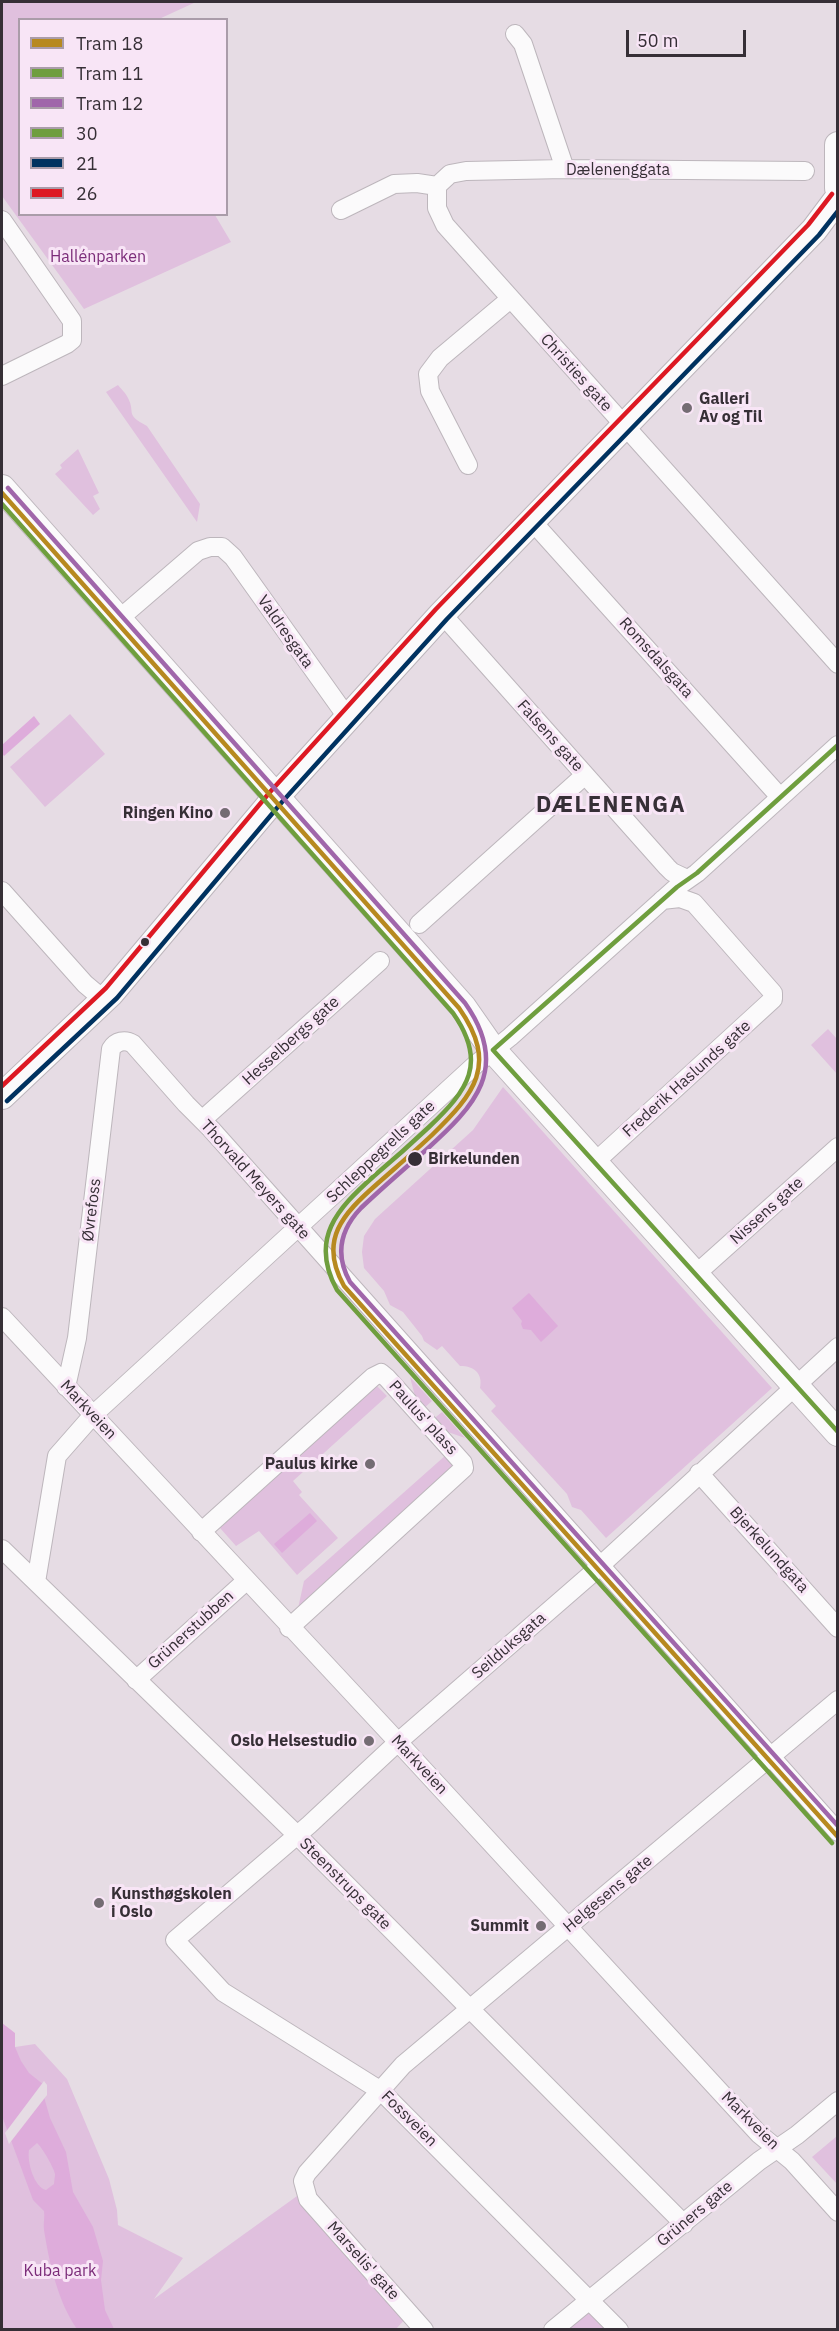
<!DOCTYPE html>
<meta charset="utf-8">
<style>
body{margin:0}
#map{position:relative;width:839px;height:2331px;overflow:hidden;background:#e6dce4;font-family:"IBM Plex Sans",sans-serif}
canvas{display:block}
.frame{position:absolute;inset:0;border:3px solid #362f36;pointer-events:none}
.legend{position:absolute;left:18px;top:18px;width:210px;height:198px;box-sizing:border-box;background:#f8e5f6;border:2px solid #aa9ca9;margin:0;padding:8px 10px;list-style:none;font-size:18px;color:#362f36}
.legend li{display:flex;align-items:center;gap:12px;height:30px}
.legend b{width:30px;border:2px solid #aa9ca9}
.scale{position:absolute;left:626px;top:30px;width:120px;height:27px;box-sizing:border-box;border:3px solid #362f36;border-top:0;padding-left:8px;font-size:18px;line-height:21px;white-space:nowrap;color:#362f36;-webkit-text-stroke:4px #f8e5f6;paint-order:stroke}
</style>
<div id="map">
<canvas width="839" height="2331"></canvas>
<div class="frame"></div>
<ul class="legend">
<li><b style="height:8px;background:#b7891f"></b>Tram 18</li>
<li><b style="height:8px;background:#6f9e3e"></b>Tram 11</li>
<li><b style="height:8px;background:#a066aa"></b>Tram 12</li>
<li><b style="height:8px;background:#6f9e3e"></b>30</li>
<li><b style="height:8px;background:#003260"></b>21</li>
<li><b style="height:8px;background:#dd1923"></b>26</li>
</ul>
<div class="scale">50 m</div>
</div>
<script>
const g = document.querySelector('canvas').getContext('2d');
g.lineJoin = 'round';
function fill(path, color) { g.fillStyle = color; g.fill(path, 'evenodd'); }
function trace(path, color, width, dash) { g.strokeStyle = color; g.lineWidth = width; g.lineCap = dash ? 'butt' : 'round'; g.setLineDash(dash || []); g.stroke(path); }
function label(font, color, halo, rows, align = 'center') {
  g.font = font + ' "IBM Plex Sans",sans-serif'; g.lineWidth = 6; g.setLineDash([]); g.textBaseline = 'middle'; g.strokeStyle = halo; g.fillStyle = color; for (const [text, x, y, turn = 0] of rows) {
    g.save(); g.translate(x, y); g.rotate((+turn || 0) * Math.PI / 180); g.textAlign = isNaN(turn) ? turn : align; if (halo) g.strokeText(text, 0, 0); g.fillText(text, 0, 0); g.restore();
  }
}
fill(new Path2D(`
 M2,2h194l-37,17 -139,1v194l195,1 16,27 -147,67 -82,-113z
 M118,385c3,4 8,8 10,13 8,15 -4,16 19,28l53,78 -3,18 -91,-130z
 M78,449l21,44 -6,3 7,13 -7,6 -38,-41 7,-6 -2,-3z
 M70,714l35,40 -60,53 -35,-40z
 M828,1029l9,10v35l-26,-29z
 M503,1087l269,301 -166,150 -25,-28 -9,-3 -5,-13 -76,-83 5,-5 -16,-18c3,-14 -5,-22 -20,-22l-18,-20 -5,4 -13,-9 -2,-5 -19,-24 -13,-7 -6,-14 -20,-23 -2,-16 2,-16 11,-17 98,-89z
 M410,1377l22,24 -10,9 -6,-10z
 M376,1385l11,11 -94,85 9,11 -3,3 39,43 -41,37 -38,-44 -23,15 -16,-18 -1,-5z
 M442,1412l23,26 -20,-7 -14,-10z
 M446,1455l12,14 -161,144 7,-32z
 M35,2044l32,35 42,100 8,31 1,15 65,33 -29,41 150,-108 107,122 -16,17h-393v-276l13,-7z
 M837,2136v48l-25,-27z
 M590,2300l29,30h-66z`), '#e0c0de');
fill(new Path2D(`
 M34,716l6,8 -36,32 -2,-3v-8z
 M529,1293l29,33 -17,16 -10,-12 -8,-1 -2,-5 1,-3 -10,-13z
 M310,1513l7,8 -35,32 -8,-9z
 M2,2023l13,10v14l6,14 8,12 15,12v12l6,21 16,34 7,40 20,35 10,34 -2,19 4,30 9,19h-37c-19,-27 -28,-67 -33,-99 -1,-6 1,-13 0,-19l-11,-11 -31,-84zM37,2143c5,4 17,25 18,31 0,3 -1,7 -1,10l-8,6c-12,-3 -19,-28 -17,-40z`), '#deacdb');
fill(new Path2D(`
 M44,2081l3,4v10l-38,49 -4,-11z`), '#e6dce4');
const street = new Path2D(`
 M515,34l8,10 42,125
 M437,186v22l8,17 393,439
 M437,186l13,-12 16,-3 99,-2 240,2
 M341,210l53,-26 23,-1 20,3
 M2,220l70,101v19l-5,4 -65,32
 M468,465l-38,-74 -2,-17 12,-16 69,-58
 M531,520l249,277
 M442,614l225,253 5,5 15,7
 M119,619l79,-68 12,-4h12l11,10 114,160
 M2,891l83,93 19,16
 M419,924l166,-149
 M202,1120l178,-159
 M595,1162l178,-163v-6l-79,-90 -14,-5 -18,2
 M696,1274l142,-127
 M2,1317l396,425 361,392 33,27 46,51
 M66,1387l11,-49 34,-289c5,-8 14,-10 22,-5l53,60 25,25 627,703
 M699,1473l139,155
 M201,1532l172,-155 8,-4 6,5 76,85 1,5 -175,160
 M2,1549l295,286 387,389
 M36,1582l21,-126 36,-41 382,-350 35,-28 167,-150 20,-14 141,-128
 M136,1680l110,-99
 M424,2330l-116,-131 -5,-18 4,-8 96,-108 435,-365
 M553,2330l206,-169 38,-26 41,-34
 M619,2330l-238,-239 -158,-99 -48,-52 134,-115 89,-83 191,-166 249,-229`);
const secondary = new Path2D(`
 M838,145v43
 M2,488l461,519 30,43 345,383
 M2,1096l109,-103 165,-196 166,-183 372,-384 24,-32`);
trace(street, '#bdb6bc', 20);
trace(secondary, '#bdb6bc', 28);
trace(street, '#fbfafb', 18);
trace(secondary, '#fbfafb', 26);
trace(new Path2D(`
 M493,1050l345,382
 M493,1050l184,-163 20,-14 141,-128`), '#6f9e3e', 4.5);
trace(new Path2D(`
 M7,1101l110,-103 165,-196 165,-183 372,-384 19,-24`), '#003260', 4.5);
trace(new Path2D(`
 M2,1086l104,-98 164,-196 166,-183 372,-384 24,-31`), '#dd1923', 4.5);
trace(new Path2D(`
 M2,493l457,515c40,57 15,86 -27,127 -18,17 -37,33 -55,49 -34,30 -59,56 -33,102l494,551`), '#b7891f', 4.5);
trace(new Path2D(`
 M2,504l451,509c35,50 15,77 -24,114 -18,17 -36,33 -55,49 -37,33 -65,63 -37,114l495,553`), '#6f9e3e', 4.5);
trace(new Path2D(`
 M8,488l457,515c46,65 10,103 -39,147 -22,19 -44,38 -65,58 -21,22 -26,47 -11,74l488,544`), '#a066aa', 4.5);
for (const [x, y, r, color] of [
 [687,408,6,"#746c73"],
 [225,813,6,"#746c73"],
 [145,942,5,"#362f36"],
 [415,1159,8,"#362f36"],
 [370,1464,6,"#746c73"],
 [369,1741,6,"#746c73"],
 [99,1903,6,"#746c73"],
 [541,1926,6,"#746c73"]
]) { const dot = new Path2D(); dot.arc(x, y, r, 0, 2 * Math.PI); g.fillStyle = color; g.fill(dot); trace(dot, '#f8e5f6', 2); }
label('16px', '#362f36', '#f8e5f6', [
 ["Dælenenggata",618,170],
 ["Christies gate",576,373,48],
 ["Valdresgata",285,632,55],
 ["Romsdalsgata",656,658,48],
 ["Falsens gate",550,736,48],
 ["Hesselbergs gate",291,1041,-42],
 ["Frederik Haslunds gate",687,1079,-42],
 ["Schleppegrells gate",381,1152,-43],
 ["Thorvald Meyers gate",255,1180,48],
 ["Øvrefoss",92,1210,-83],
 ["Nissens gate",767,1211,-42],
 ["Markveien",88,1410,47],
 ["Paulus' plass",423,1418,48],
 ["Bjerkelundgata",769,1550,48],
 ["Grünerstubben",191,1630,-42],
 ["Seilduksgata",509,1646,-41],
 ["Markveien",419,1765,47],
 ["Steenstrups gate",345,1884,45],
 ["Helgesens gate",608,1894,-40],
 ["Fossveien",409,2119,45],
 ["Markveien",750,2121,45],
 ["Grüners gate",695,2214,-40],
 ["Marselis' gate",363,2261,48]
]);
label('16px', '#7b2c79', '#f8e5f6', [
 ["Hallénparken",98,257],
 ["Kuba park",60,2271]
]);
label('bold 16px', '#362f36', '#f8e5f6', [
 ["Galleri",699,399,"left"],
 ["Av og Til",699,417,"left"],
 ["Ringen Kino",213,813],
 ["Paulus kirke",358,1464],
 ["Oslo Helsestudio",357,1741],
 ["Kunsthøgskolen",111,1894,"left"],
 ["i Oslo",111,1912,"left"],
 ["Summit",529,1926]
], 'right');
label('bold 16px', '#362f36', '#f8e5f6', [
 ["Birkelunden",428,1159]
], 'left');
g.letterSpacing = '1.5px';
label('bold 22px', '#362f36', '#f8e5f6', [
 ["DÆLENENGA",611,806]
]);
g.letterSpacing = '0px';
</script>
